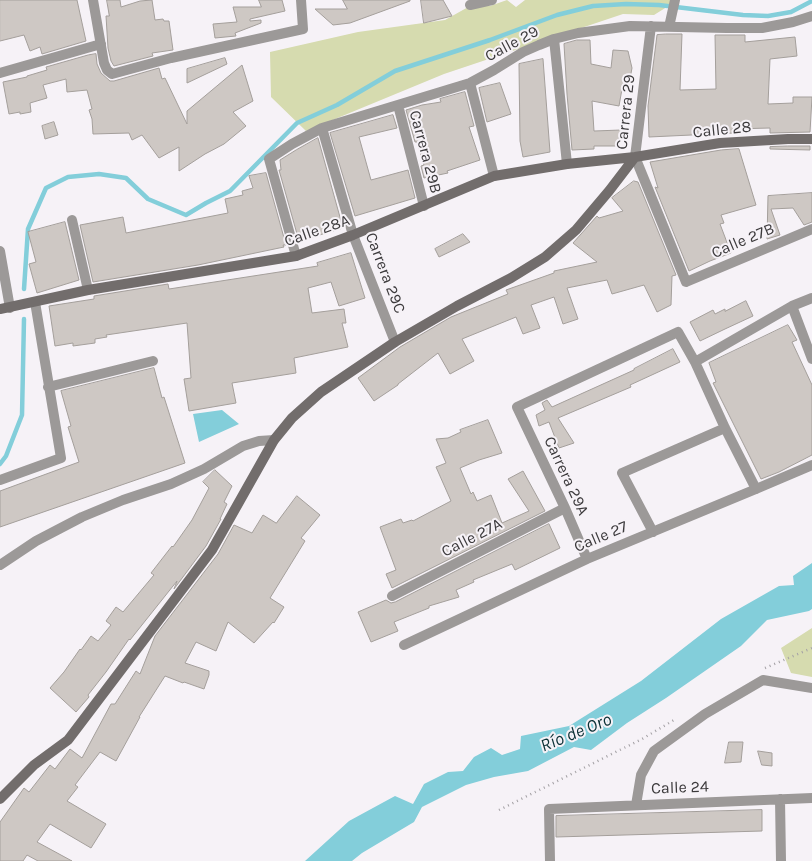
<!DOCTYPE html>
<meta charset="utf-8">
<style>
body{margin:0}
canvas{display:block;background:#f6f2f7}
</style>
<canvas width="812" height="861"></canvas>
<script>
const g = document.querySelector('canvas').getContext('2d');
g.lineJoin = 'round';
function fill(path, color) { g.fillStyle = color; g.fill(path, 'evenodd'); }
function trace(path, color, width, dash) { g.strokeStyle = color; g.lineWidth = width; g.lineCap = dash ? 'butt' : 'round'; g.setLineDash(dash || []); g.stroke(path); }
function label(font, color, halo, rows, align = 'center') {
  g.font = font + ' Karla,sans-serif'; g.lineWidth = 4; g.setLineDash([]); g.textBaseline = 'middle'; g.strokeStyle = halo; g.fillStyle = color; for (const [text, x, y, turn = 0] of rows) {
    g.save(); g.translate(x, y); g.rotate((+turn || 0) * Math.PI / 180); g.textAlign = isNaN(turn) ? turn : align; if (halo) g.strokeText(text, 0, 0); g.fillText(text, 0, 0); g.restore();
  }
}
fill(new Path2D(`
 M507,0l9,7 9,-7h145v5l-16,10 -31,-1 -179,60 -138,57 -35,-34 -1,-45 88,-20 87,-12 25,-14h20z
 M812,628v49l-21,-4 -10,-25z`), '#d6dbaf');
fill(new Path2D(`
 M222,410l17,14 -40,18 -6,-28z
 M812,563v46l-3,2 -42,9 -26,26 -75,52 -39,25 -36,27 -17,-3 -46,24 -34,6 -28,8 -44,22 -8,15 -52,31 -10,8h-47l44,-40 46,-25 18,8 11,-20 24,-12 15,-1 11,-14 17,-9 11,7 18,-6 1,-13 48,-10 72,-45 80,-62 58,-33 15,-1 -1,-9z`), '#83ceda');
trace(new Path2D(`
 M24,289l4,-60 18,-41 22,-11 31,-3 27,4 22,21 38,16 20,-12 24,-12 67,-68 40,-18 58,-34 95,-31 67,-25 36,-9 33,-2 33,1 84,10 25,1 23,-4 21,-11
 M0,464l6,-8 16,-41 2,-96`), '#83ceda', 4.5);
const building = new Path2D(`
 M0,0h77l9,41 -44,13 -2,-7 -10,4 -6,-16 -24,6z
 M107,0h13l1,7 19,-6 12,-1 3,20 8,-1 1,2h5l4,29 -21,3 1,3 -39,10 -3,-5 -3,-13 -2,-32h3z
 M259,0h23l3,11 -35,8v2l11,-1v3l-26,10 1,3 -21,2 -2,-14 24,-2 -4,-15h28z
 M343,0h67v1l-60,22 -17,2 -18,-16h32z
 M421,0h22l9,16 -28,7z
 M666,34h16l-2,56 36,-1 -1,-54h30v7l50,-5 2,19 -27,3 -2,45 25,-1v-6h19l-2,35 -40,1v-5l-38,1 2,4 -85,4 -1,-31 9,-71z
 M577,40h13l1,24 20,4 2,-18 15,1 4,17 -4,22 -6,-1 -3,17 -27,-5 2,30 27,-1 -4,16h-23v3l-22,1 -5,-56 -3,-50z
 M96,54l1,10 4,9 9,8h4l45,-13 3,11 3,-1 22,46v-13l55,-46 11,36 -20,11 13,14 -22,18 -19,10 -26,17v-24l-20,11 -17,-23 -10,5 -3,-7 -36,1 -1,-15 -3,-9 3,-1 -5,-19 -20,2 -1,-13 -23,6 4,13 -17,5 1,9 -11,2v-2l-11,2 -6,-32 24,-5v-1l20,-6 -1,-3 42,-12z
 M225,58l2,6 -40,19v-14z
 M543,59l7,93 -27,5 -3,-16 -1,-77z
 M500,83l11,31 -24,8 -8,-34z
 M465,92l9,34 -5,1 11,33 -33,11 1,2 -24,5 -3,-12 3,-1 -7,-23h-2l-9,-32 16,-5 19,-3 -1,-3z
 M393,115l4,13 -38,9 12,43 37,-10 7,28 -60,18 -25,-83z
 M54,122l4,13 -13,4 -3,-13z
 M318,138l25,90 -44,13 -20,-71h2l-1,-10 16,-10z
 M788,146h22v4l-40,-1v-2z
 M739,149l17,56 -35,10 3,8 -4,1 11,29 -21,8 -21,10 -34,-84 3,1 -8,-26 71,-12z
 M266,173l20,72h-3l1,2 -86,18 -105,17 -13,-57 43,-8 3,16 102,-20 -3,-14 18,-4 -1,-4 11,-3 -4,-12z
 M634,181l4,1 38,93 -4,1 -1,29 -14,7 -13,-27 -32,9 -5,-14 -40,8 11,31 -15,5 -9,-27 -23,8 9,23 -17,6 -7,-17 -54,22 12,22 -24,13 -12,-21 -40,31v1l-24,16 -16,-23 42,-31 51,-30 57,-23 -2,-4 48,-17v-2l43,-9 -24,-19 24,-27 2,2 24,-7 -11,-13z
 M812,193v29l-8,3 -11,-17 -22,1 9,26 -13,4 1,-43z
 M65,222l14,58 -42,13 -8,-29 7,-2 -8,-30z
 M463,234l7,8 -31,15 -4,-8z
 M351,253l14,45 -26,8 -8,-24 -23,6 4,25 32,-4 2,14h-4l6,24 -54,11 2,15 -64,10 4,20 -47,8 -5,-32 7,-1 -4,-55 -81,12 1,2 -12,2v4l-22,3v-3l-18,3 -6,-40 45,-7v-3l74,-12 1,5 149,-23 -1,-3z
 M746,301l7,15 -28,13 -25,12 -10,-19 23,-12 2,4 10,-5v2z
 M788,325l9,15 -5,2 20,43v70l-33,17 -18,7 -48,-96 3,-1 -7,-19z
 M673,349l7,13 -50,23 1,2 -73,31 16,25 -15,5 -10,-26 -10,4 -3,-11 9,-5 -3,-7 5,-3 5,7 82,-37v-1z
 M154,368l8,30 2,-1 21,66 -185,64v-36l79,-29 -11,-35 3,-1 -10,-35z
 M488,420l14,33 -23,7 -19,8 11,26 2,-2 4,9 14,-6 11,28 27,-12 -21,-32 15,-8 22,40 -153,77 -6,-14 10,-4 -16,-43 21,-8 2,4 9,-3 1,1 38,-20 -15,-34 10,-4 -10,-24 12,-1 13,-6 -1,-2z
 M215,470l17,16 -8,16 3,2 -7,15h1l-15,27 -32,43 3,-8 -47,59 -1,-1 -23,33 -18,23 1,2 -13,15 -26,-24 14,-16 16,-23 1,1 10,-14 7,5 13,-16 -5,-4 10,-14 7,5 31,-37 -3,-2 21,-27 1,1 19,-27 17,-32 -6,-6z
 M297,496l23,19 -19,23 4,3 -35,57 14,9 -10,16 -1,-1 -19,21 -26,-21 -12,29 -20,-9 -11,21 24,8v4l-5,14 -20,-7 -1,1 -18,-7 -26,41h1l-24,44 -16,-9 -25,33 3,2 -11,14 39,23 -15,24 -41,-24 -13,18 35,19h-34l-11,-6 -4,6h-23v-39l24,-34 5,4 21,-27 5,4 15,-20 12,9 29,-54h4l21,-33 4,3 15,-38 63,-82 16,-29 18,8 11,-18 13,8z
 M549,524l11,24 -45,22 -3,-6 -39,16 1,2 -18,8 3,7 -30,9v2l-35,14 4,9 -27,11 -13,-30 28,-12 5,3 4,-1z
 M729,742h14l-2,20 -16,1z
 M758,751l14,2v13l-10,-1z
 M762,810v21l-206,6v-21z`);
fill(building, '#cec8c4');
trace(building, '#a49f9b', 1);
trace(new Path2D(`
 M765,668l47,-20
 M499,810l143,-71 32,-19`), '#a4a1a5', 2.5, [1, 4]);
trace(new Path2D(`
 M93,0l11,63 3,7 5,4 59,-16 132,-29 -2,-29
 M470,5l22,-5
 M651,26l-16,131 51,125 126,-53
 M669,27l6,-27
 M554,39l13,125
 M0,73l101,-29
 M470,83l24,93
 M398,105l26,101
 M322,128l31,107 42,107
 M72,220l16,70
 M0,251l10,57
 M296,256l-27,-97 23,-15 30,-16 148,-45 24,-13 29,-18 16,-7 15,-6 24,-6 52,-7 97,2h35l31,-6 19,-6
 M792,306l20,53
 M695,362l97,-56 20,-8
 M48,387l105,-26
 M0,480l61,-22 -26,-156
 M653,532l-31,-59 103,-45
 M587,559l-22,-51 -48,-101 161,-75 17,30 30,66 31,61
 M0,565l36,-24 46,-24 41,-17 48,-16 33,-15 39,-23 16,-5 15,-1
 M392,596l173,-88
 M404,645l183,-86 169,-70 56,-24
 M780,799l1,62
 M636,805l5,-30 13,-24 51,-37 58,-34 49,8
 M550,861l-1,-52 263,-11`), '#9c9998', 10);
trace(new Path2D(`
 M0,309l88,-19 208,-34 57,-21 141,-59 73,-12 68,-7 85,-14 68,-4h24
 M0,799l34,-34 34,-25 144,-190 62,-110 18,-22 29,-26 74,-50 62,-36 54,-28 34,-21 31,-27 33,-39 26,-34`), '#726d6c', 10);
label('16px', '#3c3a3c', '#f6f2f7', [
 ["Calle 29",512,44,-28],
 ["Carrera 29",626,112,-84],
 ["Calle 28",722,130,-6],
 ["Carrera 29B",425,152,75],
 ["Calle 28A",317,231,-19],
 ["Calle 27B",743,241,-23],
 ["Carrera 29C",385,273,69],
 ["Carrera 29A",566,476,65],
 ["Calle 27",601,537,-23],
 ["Calle 27A",472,538,-27],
 ["Calle 24",680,788,-2]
]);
label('italic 18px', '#0b3136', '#f6f2f7', [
 ["Río de Oro",576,733,-22]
]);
</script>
